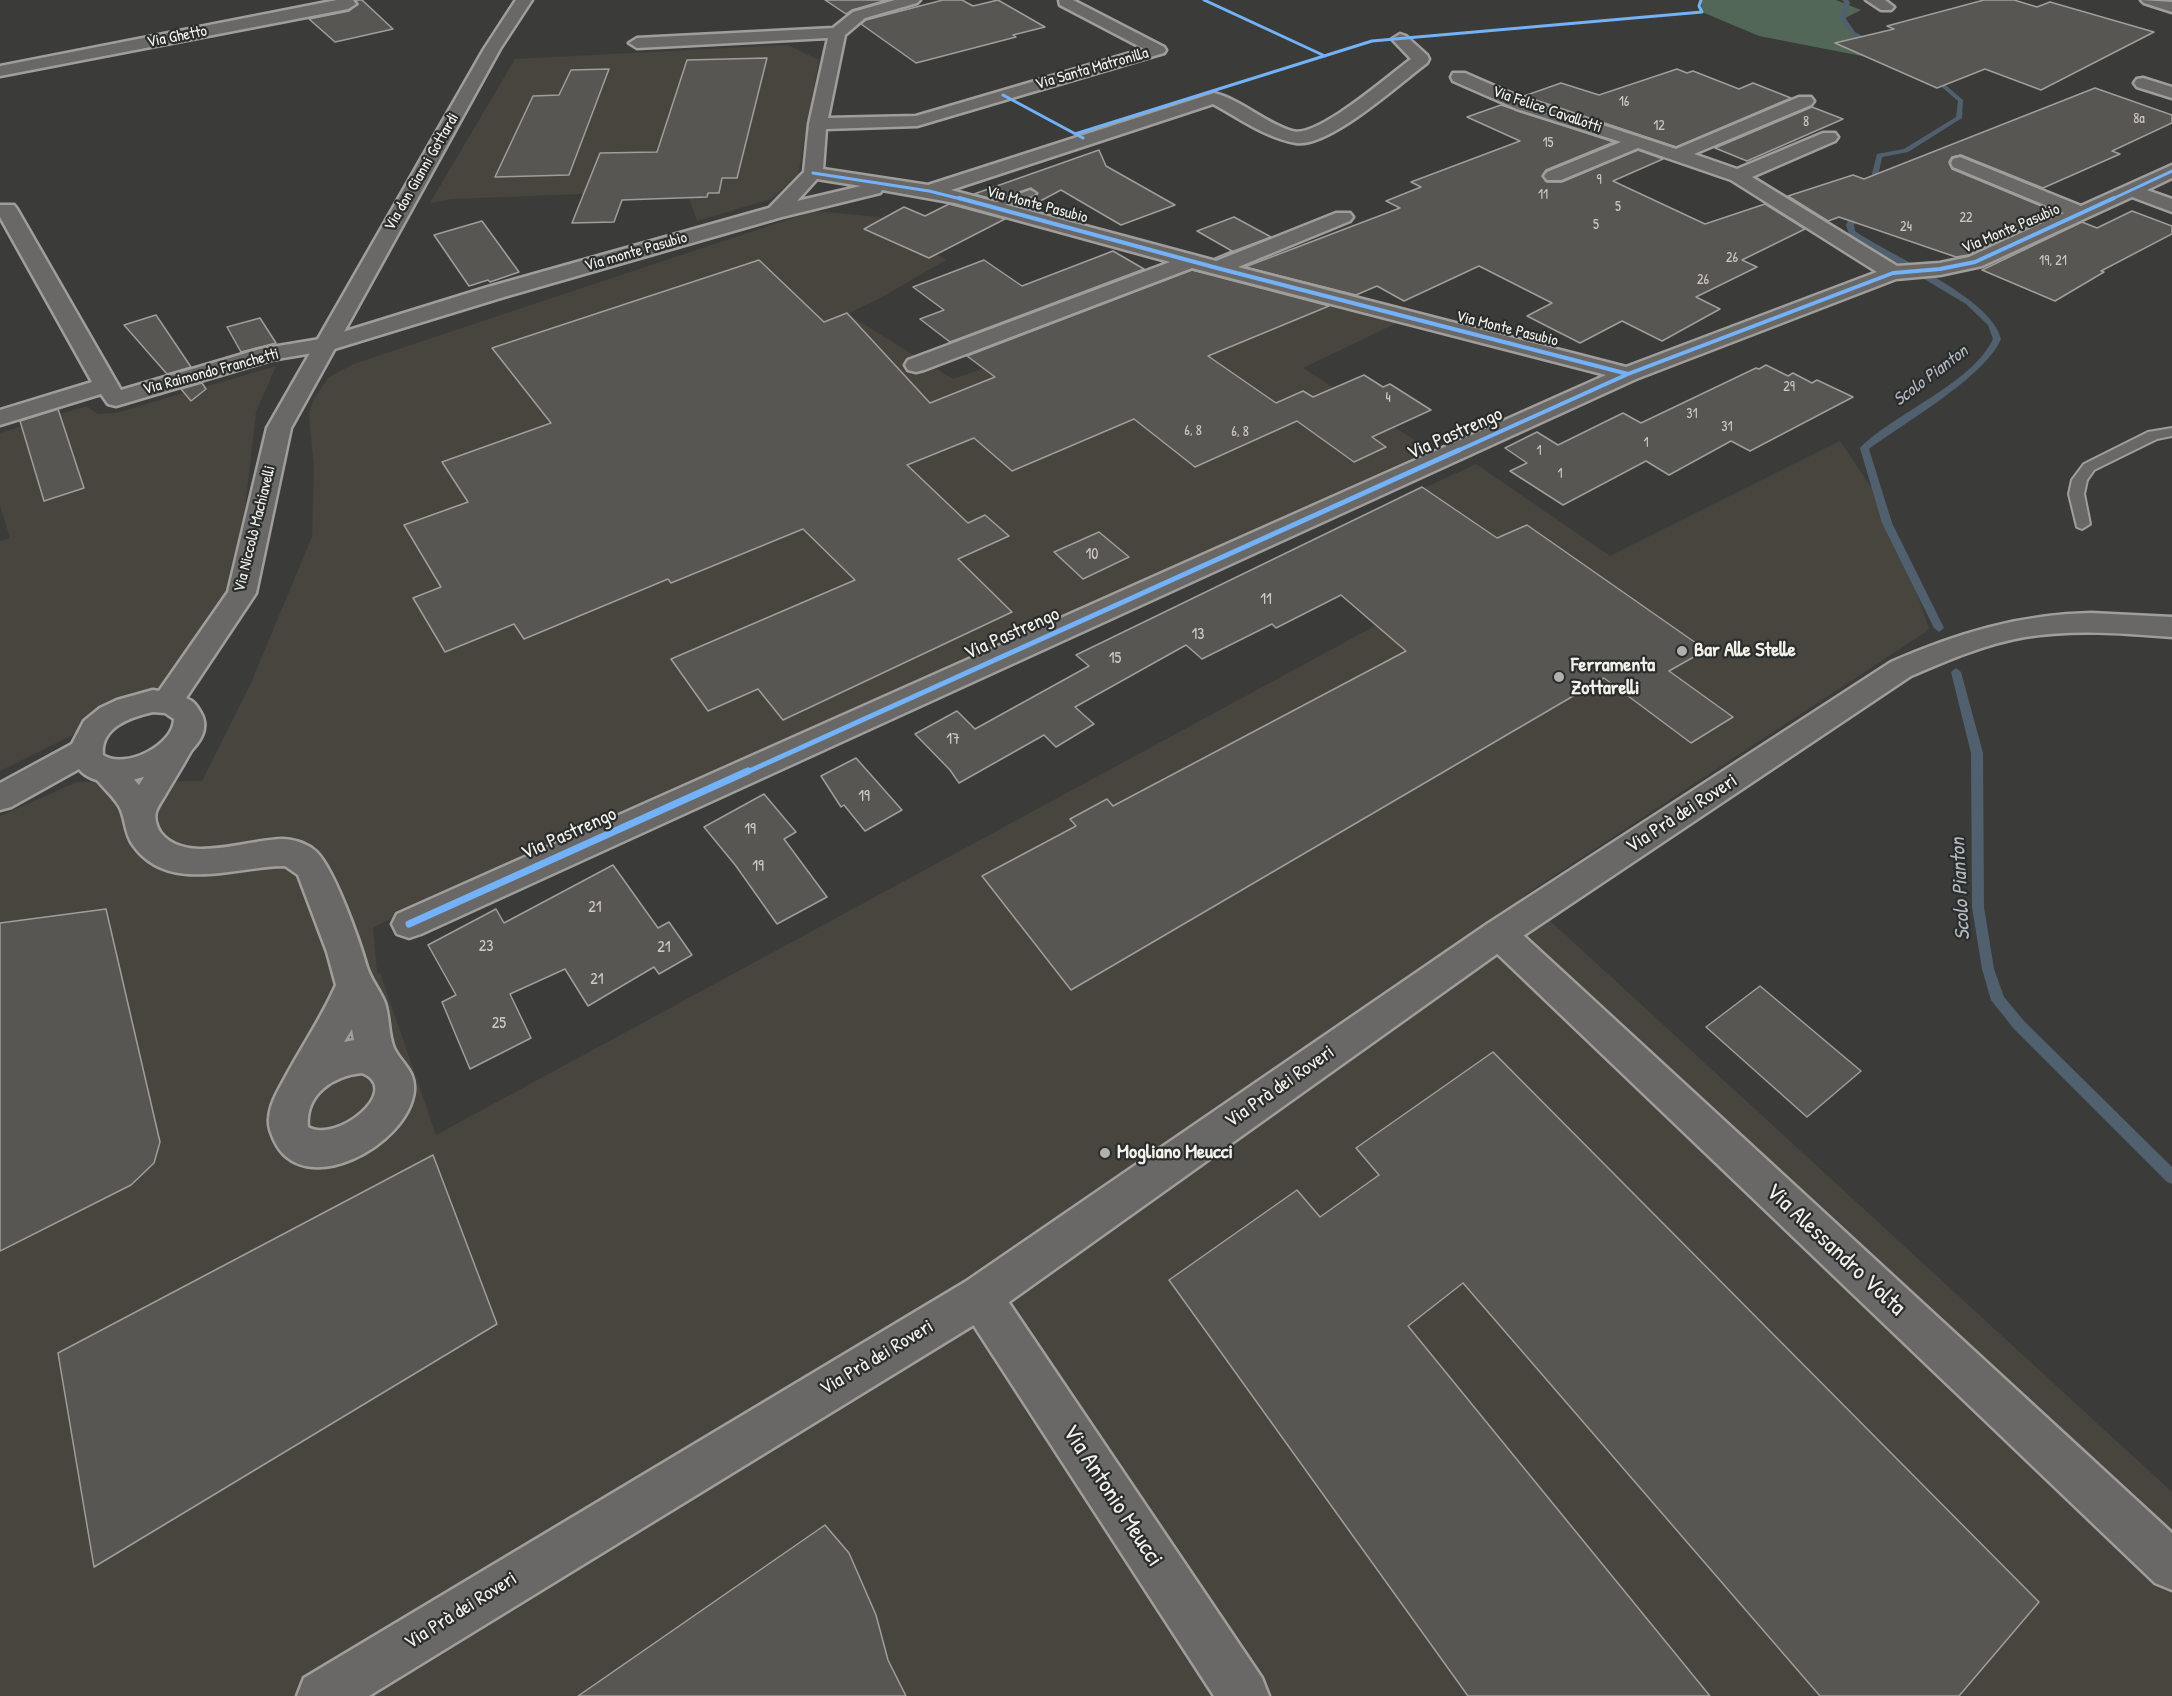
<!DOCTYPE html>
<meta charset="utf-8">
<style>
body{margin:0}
canvas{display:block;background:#3b3b39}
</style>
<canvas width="2172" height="1696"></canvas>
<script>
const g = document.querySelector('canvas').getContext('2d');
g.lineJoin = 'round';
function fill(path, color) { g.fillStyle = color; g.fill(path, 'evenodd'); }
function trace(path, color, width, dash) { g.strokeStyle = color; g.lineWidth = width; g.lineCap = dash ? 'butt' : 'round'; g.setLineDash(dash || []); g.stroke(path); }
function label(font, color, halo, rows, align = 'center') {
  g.font = font + ' "Patrick Hand",sans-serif'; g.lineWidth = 4.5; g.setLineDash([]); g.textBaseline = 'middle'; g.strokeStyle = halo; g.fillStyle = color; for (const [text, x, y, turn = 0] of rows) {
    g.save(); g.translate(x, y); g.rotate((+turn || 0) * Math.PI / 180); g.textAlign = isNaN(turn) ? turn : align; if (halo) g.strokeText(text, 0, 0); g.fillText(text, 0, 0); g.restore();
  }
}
fill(new Path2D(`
 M788,45l31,15 -21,115 -27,24 -74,22 -11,-31 -235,9 -21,4 85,-144z
 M814,211l65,6 67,43 -64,37 -35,17 106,65 281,-98 173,37 -104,50 127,82 -1057,477 4,47 3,-1 56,162 972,-527 -94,-69 162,-75 134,92 230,-115 49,73 40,114 -2,3 -404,265 649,596v204h-2172v-880l77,-34 125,-1 48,-96 62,-148 2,-67 -5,-56 4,-14 16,-23 25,-13z
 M276,366l-20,46 -13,115 -2,2 -16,83 -58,76 -167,83v-230l10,-3 -10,-33v-72l86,-27 12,8 18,-1z`), '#47453e');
fill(new Path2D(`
 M1701,0h135l25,10 -18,9 10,14 37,20 -23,4 -108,-21 -57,-24z`), '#526757');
fill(new Path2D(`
 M1842,0h6l2,2 -4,17 9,13 21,12v2c-16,-1 -27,-15 -36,-27l4,-17z
 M1930,75h4l29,25 -1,18 -54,34 -26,5 -5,24 -5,9h-4l9,-36 27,-5 52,-32 2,-16 -28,-24z
 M1855,207l7,2 -8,16 1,6c36,25 137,67 146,108 -16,38 -97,84 -132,110l23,74 52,105 -5,4 -5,-4 -52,-105 -22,-75c33,-34 113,-65 133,-109l-5,-14 -22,-21 -117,-70 -3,-9z
 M1956,668l5,4 22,81 1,154 10,62 10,28 20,24 148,146v17l-5,-2 -153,-153 -23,-29 -9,-31 -10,-62 -1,-154 -20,-81z`), '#50606f');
const building = new Path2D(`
 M356,0h6l31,29 -58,13 -26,-23 40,-8 9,-7z
 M825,0h62l-35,10 -6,4z
 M943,0h19l11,6 25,-6 47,27 -32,8 3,2 -100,26 -55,-39 5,-4z
 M1984,0h30l23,7 13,-5 104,30 -113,58 -56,-21 -48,19 -102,-45 59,-14 -7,-3z
 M767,58l-30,120h-15l-3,15h-11l-1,4 -85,3 -8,22 -42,1 28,-70 57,-1 30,-92z
 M609,69l-40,106 -74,2 38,-81 26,-1 12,-25z
 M1677,69l10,4 6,-2 46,18 14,-6 38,15 -115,49 -152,-51 37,-13 38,12z
 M2095,88l77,27v8l-60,28 8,3 -77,34 -82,-33 -9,2 -3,5 3,7 106,44 -90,42 -12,2 -117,-40 -11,4 -40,-25 65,-21 11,4z
 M1501,105l113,37 -68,28 -4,6 5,6h15l76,-32 25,9 -50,22 92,43 60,-20 40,25 -63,31 15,7 -61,30 24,12 -58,32 -40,-20 -42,22 -53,-27 25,-13 -73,-37 -75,35 -27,-15 -21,9 -111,-28 155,-59 -14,-7 35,-14 -10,-5 109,-41 -53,-24z
 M1812,107l31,12 -96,42 -32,-13z
 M1099,150l7,16 69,39 -54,20 -60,-35 -34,18 -14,-4 23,-7 2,-4 -7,-5 -35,12 -22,-6z
 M949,204l56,15 -76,39 -65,-29 40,-22 21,9z
 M2132,211l40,15v8l-71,37 3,1 -49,29 -73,-31 100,-48 15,6z
 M1234,217l37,20 -56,21 17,-7 -35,-20z
 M482,221l37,51 -29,10 -2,-2 -19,6 -35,-51z
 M1113,251l31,18 -194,73 -30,-23 24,-9 -31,-23 71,-27 38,26z
 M759,260l65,62 23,-9 83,90 65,-26 -28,-21 225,-86 137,36 -121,50 68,47 27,-12 10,6 51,-22 19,12 7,-3 41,26 -59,27 14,10 -32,15 -57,-41 -102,46 -61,-48 -122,52 -38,-33 -67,27 61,58 17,-8 24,21 -51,23 54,53 -229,108 -25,-31 -50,22 -37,-52 184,-79 -52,-51 -132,54 -3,-4 -144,60 -10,-15 -69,28 -32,-54 28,-11 -37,-62 64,-23 -26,-40 109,-39 -59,-75z
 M156,315l35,52 -24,7 -43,-49z
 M260,318l16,25 -35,9 -14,-25z
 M1766,365l22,11 5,-3 19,10 5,-3 36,17 -103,54 -19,-10 -62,34 -23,-14 -83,44 -53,-34 17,-8 -22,-15 32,-16 21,13 65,-32 18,10 115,-55 3,1z
 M202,383l4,6 -15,12 -10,-12z
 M58,409l26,79 -40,13 -24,-80z
 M1422,487l75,51 30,-13 179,125 -37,21 64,46 -42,26 -87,-65 -533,312 -89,-114 94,-50 -6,-7 37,-20 6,7 293,-155 -65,-56 -65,33 -4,-4 -70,35 -16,-14 -111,62 19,17 -38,23 -12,-12 -85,48 -9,-13 -35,-36 42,-23 18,18 114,-63 -13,-11z
 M1099,532l30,25 -46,22 -29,-27z
 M856,758l46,52 -37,21 -21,-26 -3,2 -20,-31z
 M764,794l32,38 -12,7 43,58 -50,27 -41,-58 -32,-39z
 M613,865l45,63 11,-6 23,33 -33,19 -5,-7 -66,39 -23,-37 -55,25 21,44 -61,31 -28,-67 14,-7 -28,-50 68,-36 8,14z
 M106,909l54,233 -6,21 -23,22 -131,66v-328z
 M1760,986l101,85 -54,46 -101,-90z
 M1493,1052l546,550 -80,94h-139l-357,-413 -55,43 302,370h-242l-299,-416 128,-90 23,27 59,-42 -23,-27z
 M433,1155l64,169 -403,243 -36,-214z
 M825,1525l24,28 27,62 12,45 18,36h-328z`);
fill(building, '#575652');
trace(building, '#9f9e9b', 1.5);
const lane = new Path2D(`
 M1030,190l6,3 -2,2 -42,14 -6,-3z
 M2172,428v8l-15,3 -63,31 -7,10 -3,14 6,30 -8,5 -5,-2 -8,-33 3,-14 12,-16 64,-32z`);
const street = new Path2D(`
 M337,0h16l3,4 -8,5 -348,67v-10z
 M895,0h25l-3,3 -52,15 -20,17 -17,83 88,-2 228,-67 -84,-44 -1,-5h14l91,47 2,3 -2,3 -247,73 -91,3 -3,40 105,16 286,-92c28,7 51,30 78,38 25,8 97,-56 119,-72l-19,-20 8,-5 6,2 21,19 2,4 -2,4c-28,21 -98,85 -131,80 -30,-5 -57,-25 -83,-39l-262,86 265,71 120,-48h14l3,4 -3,4 -112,46 388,100 251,-95 -146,-92 -93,-32 -77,32h-14l-3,-4 3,-4 74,-30 -104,-33 -64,-28 -2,-4 2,-4h12l64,28 147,48 123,-52h12l3,4 -3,4 -117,49 43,15 86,-36h12l3,4 -3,4 -83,36 145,89 43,-3 29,-6 95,-44 -111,-46 -2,-4 2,-4 7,-2 121,49 91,-41v13l-25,12 25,9v13l-40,-15 -150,69 -42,9 -44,4 -260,100 -1215,555 -12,4 -12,-4 -5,-10 5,-10 1209,-539 -414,-107 -268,102 -8,2 -8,-2 -3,-5 3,-5 262,-98 -215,-59 -73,-13 -2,3 -98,24 -278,80 -173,53 -60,10 -155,46 -8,-2 -7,-10 -101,31v-15l92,-28 -92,-165v-12h14l3,4 104,181 139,-41 60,-10 168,-52 281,-79 35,-36 5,-48 19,-86 -191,10 -8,-5 8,-5 196,-10 20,-16zM817,179l44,7 -64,15z
 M1866,0h19l9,7 -3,3h-10z
 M2141,0l31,2v10l-28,-9z
 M2143,78l29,9v11l-35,-11 -3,-4 3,-4z
 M184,726l11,3 4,8c-10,18 -21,37 -32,55 -3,6 -9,13 -11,20 -2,6 1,16 5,21 26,32 87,6 122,6 9,0 22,4 30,10 19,12 47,93 54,118 4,13 13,23 18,36 5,15 3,30 9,45 7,15 22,23 20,43 -6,55 -112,111 -140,49 -3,-7 -6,-14 -5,-22 1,-15 10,-29 17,-42 16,-30 36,-59 50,-91l-9,-33 -29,-77 -13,-9c-49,0 -117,29 -152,-21 -9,-12 -7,-27 -14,-39 -8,-13 -21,-22 -29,-36l5,-8c21,-7 31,8 44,23l34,-56zM352,1029l2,11 -10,2zM362,1073c42,17 -26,71 -54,54 -3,-33 25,-51 54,-54z
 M1499,920l12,4 661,609v57l-17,-7 -668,-639 -5,-10 5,-10z
 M980,1276l15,6 267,396 7,18h-55l-249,-384 -6,-15 6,-15z`);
const secondary = new Path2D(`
 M516,0h16l-32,49 -209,379 -35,165 -70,105c8,3 11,8 15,15 24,43 -93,93 -122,56l-68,38 -11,3v-27l72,-39 12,-23 16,-13 17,-8 36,-10 6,1 69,-99 39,-164 217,-379zM153,712l12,1 9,6c0,26 -49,51 -71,36 -3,-28 28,-38 50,-43z
 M2091,613l81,4v20c-49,-4 -99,-8 -147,0 -40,7 -77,23 -114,39l-400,268 -516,368 -626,384h-72l7,-18 661,-396 522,-358 404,-262c64,-28 129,-48 200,-49z`);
trace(lane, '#9f9e9b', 4);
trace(street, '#9f9e9b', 5);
trace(secondary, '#9f9e9b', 5);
fill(lane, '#696866');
fill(street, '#696866');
fill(secondary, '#696866');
trace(new Path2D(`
 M1204,0l121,56
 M1003,95l80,43
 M1075,134l297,-93 330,-29 -3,-6 2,-6
 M813,173l116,18 36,9
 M2110,200l62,-29`), '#73b2f8', 3);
trace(new Path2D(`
 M959,198l258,70 411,106 265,-101 47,-4 35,-7 139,-64
 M1455,452l173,-78`), '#73b2f8', 4);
trace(new Path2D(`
 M745,773l714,-323`), '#73b2f8', 5);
trace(new Path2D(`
 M409,924l339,-153`), '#73b2f8', 7);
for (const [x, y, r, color] of [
 [1682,651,6,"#b3b1ab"],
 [1559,677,6,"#b3b1ab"],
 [1105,1153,6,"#b3b1ab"]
]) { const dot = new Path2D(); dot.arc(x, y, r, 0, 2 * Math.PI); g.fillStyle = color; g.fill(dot); trace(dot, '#2a2d2e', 2); }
label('14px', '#cdcac2', null, [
 ["16",1624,102],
 ["8a",2139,119],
 ["8",1806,122],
 ["12",1659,126],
 ["15",1548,143],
 ["9",1599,180],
 ["11",1543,195],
 ["5",1618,207],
 ["22",1966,218],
 ["5",1596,225],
 ["24",1906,227],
 ["26",1732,258],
 ["19, 21",2053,261],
 ["26",1703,280],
 ["29",1789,387],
 ["4",1388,398],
 ["31",1692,414],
 ["31",1727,427],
 ["6, 8",1193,431],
 ["6, 8",1240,432],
 ["1",1646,443],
 ["1",1539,451],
 ["1",1560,474]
]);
label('16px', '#f4f1e8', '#2a2d2e', [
 ["Via Ghetto",177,37,-11],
 ["Via Santa Matronilla",1092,69,-16],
 ["Via Felice Cavallotti",1547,110,19],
 ["Via don Gianni Gottardi",422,172,-60],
 ["Via Monte Pasubio",1037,205,15],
 ["Via Monte Pasubio",2011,229,-23],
 ["Via monte Pasubio",636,252,-16],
 ["Via Monte Pasubio",1507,329,14],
 ["Via Raimondo Franchetti",211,372,-15],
 ["Via Niccolò Machiavelli",255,529,-76]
]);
label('16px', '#cdcac2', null, [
 ["10",1092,555],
 ["11",1266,600],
 ["13",1198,635],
 ["15",1115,659],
 ["17",953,740],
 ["19",864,797],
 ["19",750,830],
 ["19",758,867],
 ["21",595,908],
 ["23",486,947],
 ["21",664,948],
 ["21",597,980],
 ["25",499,1024]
]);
label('italic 18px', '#b3b9ba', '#2a2d2e', [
 ["Scolo Pianton",1931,376,-37]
]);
label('20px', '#f4f1e8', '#2a2d2e', [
 ["Via Pastrengo",1455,434,-24],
 ["Via Pastrengo",1012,634,-24],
 ["Via Prà dei Roveri",1682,814,-33],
 ["Via Pastrengo",569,834,-24],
 ["Via Prà dei Roveri",1280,1087,-35],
 ["Via Prà dei Roveri",877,1358,-31],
 ["Via Prà dei Roveri",461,1611,-32]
]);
label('bold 20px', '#f4f1e8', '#2a2d2e', [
 ["Bar Alle Stelle",1694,651],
 ["Ferramenta",1571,666],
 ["Zottarelli",1571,689],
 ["Mogliano Meucci",1117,1153]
], 'left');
label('italic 21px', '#b3b9ba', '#2a2d2e', [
 ["Scolo Pianton",1961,889,-93]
]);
label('24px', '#f4f1e8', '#2a2d2e', [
 ["Via Alessandro Volta",1835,1250,43],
 ["Via Antonio Meucci",1112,1496,57]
]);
</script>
